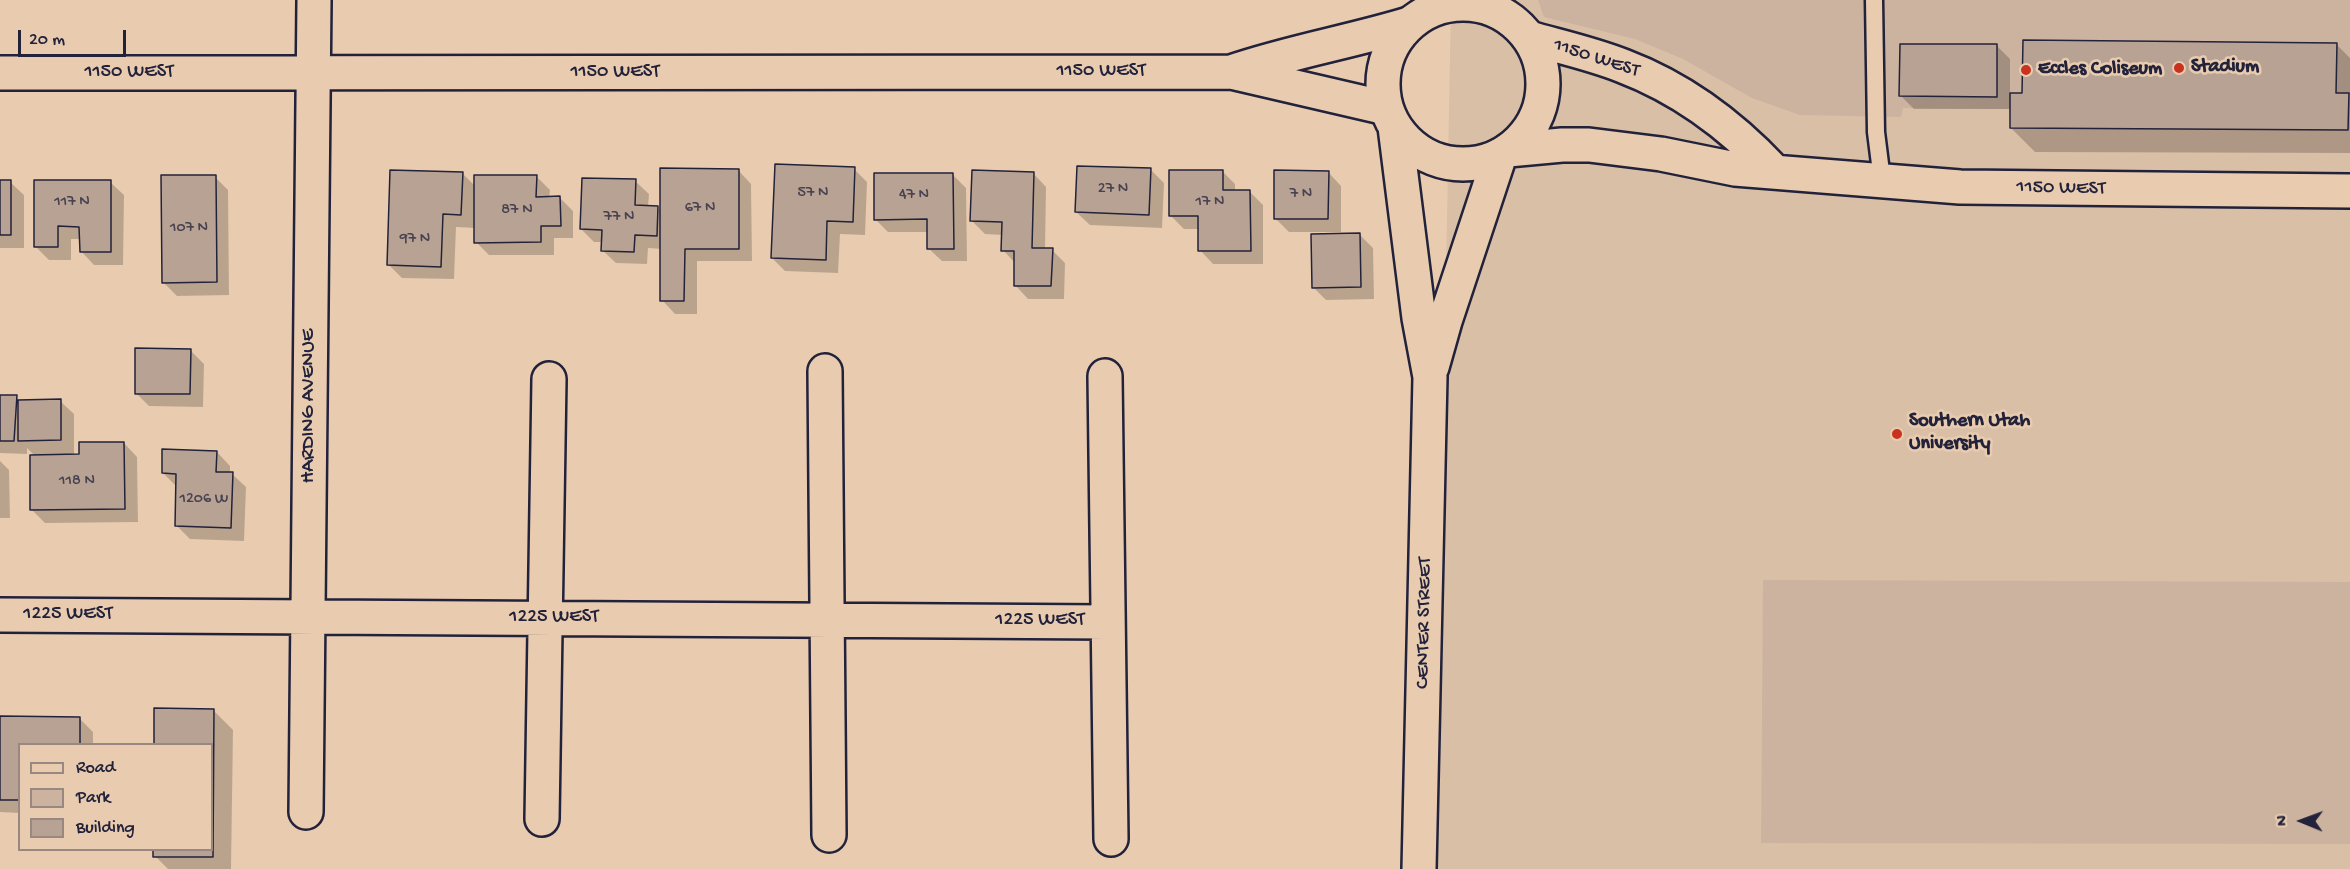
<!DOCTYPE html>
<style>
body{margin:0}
#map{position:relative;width:2350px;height:869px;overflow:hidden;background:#e9ccb0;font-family:"Gochi Hand",sans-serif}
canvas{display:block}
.legend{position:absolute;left:18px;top:743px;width:195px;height:108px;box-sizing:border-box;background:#e9ccb0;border:2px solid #998881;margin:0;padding:8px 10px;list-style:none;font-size:18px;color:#22223b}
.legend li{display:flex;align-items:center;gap:12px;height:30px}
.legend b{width:30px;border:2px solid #998881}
.north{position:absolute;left:2272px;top:791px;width:60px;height:60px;-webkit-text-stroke:4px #e9ccb0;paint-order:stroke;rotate:271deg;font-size:16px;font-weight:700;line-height:24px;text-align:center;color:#22223b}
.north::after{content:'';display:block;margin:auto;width:21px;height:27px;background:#22223b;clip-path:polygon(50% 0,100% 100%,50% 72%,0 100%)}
.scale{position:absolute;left:18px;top:30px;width:108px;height:27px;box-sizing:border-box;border:3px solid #22223b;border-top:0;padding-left:8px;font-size:18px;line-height:21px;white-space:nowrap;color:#22223b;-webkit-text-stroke:4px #e9ccb0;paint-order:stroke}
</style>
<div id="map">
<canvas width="2350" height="869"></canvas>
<ul class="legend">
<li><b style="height:8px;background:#e9ccb0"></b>Road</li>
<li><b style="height:16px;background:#ccb39f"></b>Park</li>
<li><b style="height:16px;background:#b8a293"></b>Building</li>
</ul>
<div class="north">N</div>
<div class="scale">20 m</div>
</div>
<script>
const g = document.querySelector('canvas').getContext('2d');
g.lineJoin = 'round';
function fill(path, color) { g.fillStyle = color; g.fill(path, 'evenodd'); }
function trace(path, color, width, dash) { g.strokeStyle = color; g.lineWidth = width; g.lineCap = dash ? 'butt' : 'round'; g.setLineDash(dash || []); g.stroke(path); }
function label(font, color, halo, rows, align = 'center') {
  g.font = font + ' "Gochi Hand",sans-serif'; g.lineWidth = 5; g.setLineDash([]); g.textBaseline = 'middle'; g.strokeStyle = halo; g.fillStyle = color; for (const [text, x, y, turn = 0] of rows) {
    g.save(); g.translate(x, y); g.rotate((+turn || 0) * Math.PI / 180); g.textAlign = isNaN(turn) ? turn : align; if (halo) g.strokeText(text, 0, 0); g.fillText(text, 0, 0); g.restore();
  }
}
fill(new Path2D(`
 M1451,0h899v869h-915z`), '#dabfa7');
fill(new Path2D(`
 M1538,0h812v129l-340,-1 -1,-19 -106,-1 -2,9 -101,-2 -48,-17 -69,-39 -48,-20 -91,-22z
 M1763,580l587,2v262l-589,-1z`), '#ccb39f');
fill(new Path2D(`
 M2336,44l14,14v95l-315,-1 -24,-24v-19h-97l-13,-13 96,-50 13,13v35l14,1z
 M854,169l13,13 -2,53 -25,-1 -2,39 -53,-2 -13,-13z
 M738,170l13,14 1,77h-55v53h-22l-13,-14v-51l-14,-1 -1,16 -31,-1 -14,-13 1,-8h-9l-13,-13 54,-48 14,13 -1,13 10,1 4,4z
 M1151,170l13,13 -2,45 -72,-3 -14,-13z
 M1222,171l13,13v8h15l13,13v59h-50l-13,-14v-21h-16l-13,-13z
 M1328,172l13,14v46h-52l-14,-14z
 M1033,173l13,14 -1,63h7l13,13 -1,36h-36l-13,-14v-22l-12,-13v-15l-18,-1 -13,-13z
 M463,174l13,13 60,-11 14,14 -1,8h11l13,13v27h-19v17h-65l-13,-13v-14l-20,-1 -2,52 -52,-1 -14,-14z
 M953,175l13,13 1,73h-25l-14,-13v-16h-40l-13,-13z
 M215,177l13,13 1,105 -52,1 -14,-14z
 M36,181l74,1 14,13 -1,70h-29l-13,-14v-12h-10v21h-22l-13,-13z
 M0,182h10l14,13v53h-24z
 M1360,235l13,13 1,51 -48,1 -13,-13z
 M190,350l14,14 -1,43 -54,-1 -13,-13z
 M0,396l16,1 4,4h40l14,13v42l50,-13 13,14 1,65 -93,1 -13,-13 3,-54 -8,-8v6l-27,-1z
 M217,452l13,14v8h2l14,13 -2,54 -54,-2 -14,-14 1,-38 -14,-14z
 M0,461l9,9 1,48h-10z
 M156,710h57l20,20 -2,139h-63l-13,-13v-6h57v-106h-57z
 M0,718h79l14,14v12h-73v69l-20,-1z`), '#0003');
const building = new Path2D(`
 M2023,40l314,3 -1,50h13l-1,37 -338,-2v-35h12z
 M1900,44h97v53l-98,-1z
 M775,164l80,3 -2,55 -26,-1 -1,39 -55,-2z
 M1077,166l74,2 -2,47 -74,-3z
 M660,168l79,1v80h-54l-1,52h-24z
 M390,170l73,2 -2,43 -18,-1 -2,53 -54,-2z
 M972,170l62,2 -2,76h21l-2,38h-37v-35h-13l1,-29 -32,-1z
 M1169,170h54v20h27l1,61h-53v-35h-29z
 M1274,170l55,1 -1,48h-54z
 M874,173h79l1,76h-27v-30l-53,1z
 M161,175h55l1,107 -55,1z
 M474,175h63l-1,22 24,-1 1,30h-20v16l-67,1z
 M582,178l54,1 -1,26 23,1 -1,30 -22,-1 -1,17 -33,-1 1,-21 -22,-1z
 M0,180h11v55h-11z
 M34,180h77v72h-31l-1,-25 -21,-1v21h-24z
 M1360,233l1,54 -49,1 -1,-54z
 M135,348l56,1 -1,45h-55z
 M0,395h17l-3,46h-14z
 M61,399v41l-43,1v-41z
 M79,442h45l1,67 -95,1v-55l49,-1z
 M162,449l55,2 -1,21h17l-2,56 -56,-2 1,-52 -14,-1z
 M154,708l60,1 -1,148h-60v-7h59v-106h-58z
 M0,716l80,1v27h-60v56h-20z`);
fill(building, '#b8a293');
trace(building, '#22223b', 1.5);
const lane = new Path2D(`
 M1874,0l2,132 6,48`);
const street = new Path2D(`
 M1231,72c58,-20 119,-30 178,-48
 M0,73l1231,-1 155,36
 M825,371l4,464
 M1105,376l6,463
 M0,615l1108,7
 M306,812l8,-812
 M542,819l7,-440`);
const secondary = new Path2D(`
 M1383 84a80 80 0 1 1 160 0a80 80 0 1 1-160 0Z
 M1529,38c32,9 64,16 94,28 58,22 108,59 151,105
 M1395,127l24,191 11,59 -11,492
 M1508,150l54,-5h27l72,9 74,15 225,18 390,4
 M1432,367l13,-46 55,-166`);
trace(lane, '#22223b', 21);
trace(street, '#22223b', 38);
trace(secondary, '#22223b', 38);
trace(lane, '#e9ccb0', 16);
trace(street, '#e9ccb0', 33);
trace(secondary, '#e9ccb0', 33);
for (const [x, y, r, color] of [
 [2179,68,6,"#c8321e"],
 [2026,70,6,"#c8321e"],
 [1897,434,6,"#c8321e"]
]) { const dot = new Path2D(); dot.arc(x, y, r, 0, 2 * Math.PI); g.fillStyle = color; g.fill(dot); trace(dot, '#e9ccb0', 2); }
label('16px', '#484251', null, [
 ["27 N",1113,190],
 ["57 N",813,194],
 ["7 N",1301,195],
 ["47 N",914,196],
 ["117 N",72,203],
 ["17 N",1210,203],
 ["67 N",700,209],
 ["87 N",517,211],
 ["77 N",619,218],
 ["107 N",189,229],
 ["97 N",415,240],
 ["118 N",77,482],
 ["1206 W",204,500]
]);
label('20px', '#22223b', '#e9ccb0', [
 ["1150 WEST",1596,59,18],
 ["1150 WEST",1101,72],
 ["1150 WEST",129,73],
 ["1150 WEST",615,73],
 ["1150 WEST",2061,189,1],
 ["HARDING AVENUE",310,406,-90],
 ["1225 WEST",68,615],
 ["1225 WEST",554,618],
 ["1225 WEST",1040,621],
 ["CENTER STREET",1425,623,-89]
]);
label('bold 20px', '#22223b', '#e9ccb0', [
 ["Stadium",2191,68],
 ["Eccles Coliseum",2038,70],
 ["Southern Utah",1909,422],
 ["University",1909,445]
], 'left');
</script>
